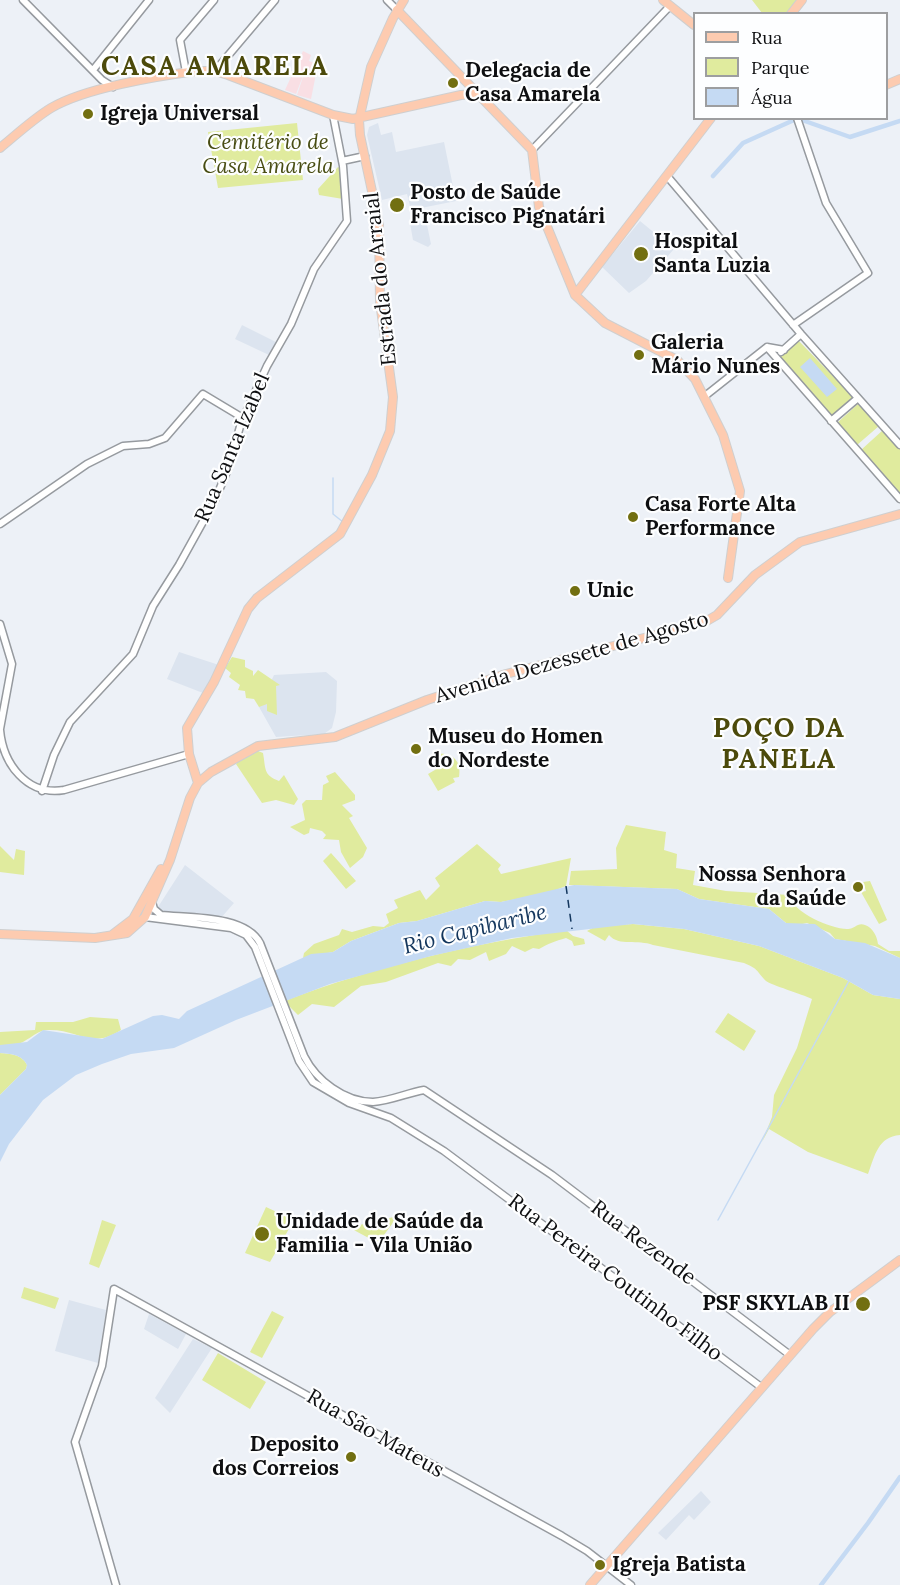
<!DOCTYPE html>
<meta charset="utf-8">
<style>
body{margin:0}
#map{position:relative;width:900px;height:1585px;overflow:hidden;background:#edf1f7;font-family:Lora,serif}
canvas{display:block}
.legend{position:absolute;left:693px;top:12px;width:195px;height:108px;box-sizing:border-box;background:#fdfeff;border:2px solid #9d9ea0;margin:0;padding:8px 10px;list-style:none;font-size:18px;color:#0e0f11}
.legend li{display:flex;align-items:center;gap:12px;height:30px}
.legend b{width:30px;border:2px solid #9d9ea0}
</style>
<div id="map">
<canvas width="900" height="1585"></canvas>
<ul class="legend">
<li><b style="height:8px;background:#fdcbb0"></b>Rua</li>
<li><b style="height:16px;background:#e0eb9e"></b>Parque</li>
<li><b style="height:16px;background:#c5daf3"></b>Água</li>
</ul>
</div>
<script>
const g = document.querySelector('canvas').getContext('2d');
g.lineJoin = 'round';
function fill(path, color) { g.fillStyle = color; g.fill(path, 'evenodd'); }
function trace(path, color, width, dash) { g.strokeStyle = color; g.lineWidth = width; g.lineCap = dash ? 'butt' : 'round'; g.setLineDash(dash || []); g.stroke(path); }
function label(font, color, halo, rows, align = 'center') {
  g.font = font + ' Lora,serif'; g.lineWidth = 4.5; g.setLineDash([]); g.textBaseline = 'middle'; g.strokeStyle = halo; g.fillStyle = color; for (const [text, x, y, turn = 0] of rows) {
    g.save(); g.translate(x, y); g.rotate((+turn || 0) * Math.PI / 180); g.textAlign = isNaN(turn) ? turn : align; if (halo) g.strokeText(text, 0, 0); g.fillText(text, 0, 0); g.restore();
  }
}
fill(new Path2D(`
 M303,51l8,4 -2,6 9,3 -7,35 -14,-4 9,-27 -10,26 -11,-4z`), '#f9dfe4');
fill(new Path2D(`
 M378,123l3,12 11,-3 4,20 48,-10 12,59 -45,9 -4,-16 -25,6 -15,-65 2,-8z
 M426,220l5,24 -3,3 -15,-7 -3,-17z
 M640,221l34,28 -28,32 -17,12 -27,-26z
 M242,325l34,17 -7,13 -34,-16z
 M179,652l40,13 -16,28 -36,-14z
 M326,672l11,9 -1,31 -4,16 -8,6 -48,3 -17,-30 15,-32z
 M185,865l49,38 -14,16 -58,-6 -4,-6z
 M69,1300l37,10 -8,53 -43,-12z
 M149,1314l37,20 -8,15 -34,-20z
 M193,1339l19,9 -42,65 -15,-15z
 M701,1491l10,11 -17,18 -5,-5 -23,25 -8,-7z`), '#dce4ef');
fill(new Path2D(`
 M752,0h47l-11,14 -26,-1z
 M297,123l6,57 -85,8 -10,-56z
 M338,167l2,1 3,31 -24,-4 -1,-6z
 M797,339l57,59 -22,20 -53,-61z
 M859,403l20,23 -22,19 -20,-22z
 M883,430l17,18v48l-39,-46z
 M232,657l13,3v7l8,4v5l5,-6 22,15 -4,1 1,29 -10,-4v-7l-8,3 -5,-8 -8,-1 -1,-7 -7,-1 2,-5 -11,-8 2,-4 -6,-5z
 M258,751l5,2c3,16 0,22 16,28l5,-6 14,24 -4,6 -18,-5 -14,3 -26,-39 7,-7z
 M437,754c15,-2 25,7 22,23l-6,1 2,4 -17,9 -10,-17 12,-7 -5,-8z
 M335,772l20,23v5l-13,5 11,11 -4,2 18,30 -4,9 -13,11 -9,-16 -2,-12 -16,-1 3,-4 -4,-4 -12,-3 -1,5 -5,2 -14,-8 15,-7 -3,-16 4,-4h16l1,-15 6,-3 -3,-6z
 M626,825l40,7 -2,18 13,4 -1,14 19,3 -2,14 33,6 63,4c3,17 42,34 58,34 7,1 10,-7 18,-4 8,3 12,11 13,19l11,7h11v7l-25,-12 -40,-7 -5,-6 -23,-10 -14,3 -7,-3 -17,-14 -70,-10 -22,-10 -108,-4 2,-14 46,-2 -1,-21z
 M477,844l24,21 -3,4 3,5 70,-16 -5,28 -18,7 -47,9 -16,-1 -68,20 -18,2 -48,18 -18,11 -30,6 1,-5 10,-9 25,-9 3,-6 10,3 21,-6 11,1 5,-4 -3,-9 12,-6 -4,-8 26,-10 6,10 14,-14 -5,-8z
 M0,846l14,14 2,-11 9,2 -1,24 -24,-3z
 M331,853l25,28 -10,8 -23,-28z
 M870,881l17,39 -8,4 -18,-32 5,-1 -3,-9z
 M633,924l51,5 75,17 84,32 30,17 27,4v136c-22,2 -25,20 -32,39l-60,-22 -39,-23 -7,13 10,-25 2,-22 23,-47 15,-49c-10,-5 -41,-14 -46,-18 -11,-11 -6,-11 -22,-18l-91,-18c-15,-6 -34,2 -44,-10l-4,6 -18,-10 9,-5z
 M566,930l7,6 11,3 1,5 -11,2 -2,-5 -6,-3c-11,3 -18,6 -27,11l-6,-1 -8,4 -13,-6 -6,8 -17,7 -3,-9 -16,8 -12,-1 -7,7 -13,-3 -52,19 -25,4 -27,21 -22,-3 -14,11 -11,-11v-4c90,-34 184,-56 279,-70z
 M728,1013l28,18 -12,20 -29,-19z
 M90,1017l28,2 3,11c-30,20 -43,-1 -73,0 -16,0 -23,20 -48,15v-13l35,-2 1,-8h37z
 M0,1053c10,1 22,1 27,12l-1,4 -26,26z
 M266,1207l28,13 -24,42 -25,-9z
 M398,1216l-20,27 -28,-15 1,-1z
 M102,1220l14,5 -17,43 -10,-4z
 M24,1287l35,11 -4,11 -34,-11z
 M272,1311l12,6 -22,41 -12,-6z
 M218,1353l48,29 -16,27 -48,-29z`), '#e0eb9e');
fill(new Path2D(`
 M810,358l27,31 -10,8 -27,-30z
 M574,885l103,4 22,10 70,10 17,14 29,1 20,15 30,4 35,15v41l-27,-4 -30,-17 -84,-32 -75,-17 -51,-5 -121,14 -81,18 -101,28 -94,36 -62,28 -43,6 -29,10 -26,11 -33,25 -34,44 -9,18v-67l26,-26 1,-4c-5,-11 -17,-11 -27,-12v-8l27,-3 16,-12 59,9 51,-23 9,-1 17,4 8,-8 124,-57 22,-2 18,-11 48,-18 18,-2 68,-20 16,1z`), '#c5daf3');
trace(new Path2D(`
 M333,478v36l10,8
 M718,1220l132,-241`), '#c5daf3', 1.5);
trace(new Path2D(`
 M802,120l48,17 50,-16
 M713,176l30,-33 51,-23
 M821,1585l47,-62 32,-46`), '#c5daf3', 4.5);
trace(new Path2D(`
 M566,886l6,43`), '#13365d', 1.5, [8, 6]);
const minor = new Path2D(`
 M23,0l79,80 11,7
 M387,0l10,10
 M93,70l56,-70
 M215,71l60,-71
 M186,72l-6,-32 34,-40
 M532,150l138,-144
 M342,161l23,-5
 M667,176l134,158 99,111
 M793,325l75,-52 -42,-70 -29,-85
 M767,347l133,152
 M781,352l20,-18
 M705,396l62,-49 17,3
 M831,421l27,-23
 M0,524l87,-60 36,-18 26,-2 16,-6 38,-44 40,24
 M0,624l12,40 -12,65
 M0,730c3,34 27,66 64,60l125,-36
 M42,791l12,-36 16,-33 63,-68 20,-48 26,-41 36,-65 13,-31 13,-46 26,-57 24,-42 23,-55 33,-48 -4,-55 -10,-51
 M152,902l2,7 7,6c29,3 84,0 99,28l44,113c12,24 40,46 69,46 17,-1 34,-9 51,-12l128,85 238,180
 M145,917l86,11 15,7 9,12 44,114 14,21 36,21 42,15 53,33 317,236
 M116,1585l-41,-143 27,-76 12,-77 448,247 25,15 44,34`);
const major = new Path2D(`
 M663,0l31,25
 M397,10l135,140 7,57 36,88 30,28 72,37 18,19 28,56 17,56 -12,87
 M791,14l11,-14
 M886,85l14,-6
 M0,148c16,-13 33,-29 51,-40 34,-20 106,-32 146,-37h18l13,4 105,40 20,4 108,-24 18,-1
 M575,295l136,-177
 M198,783l-9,-29 -2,-26 27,-46 34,-73 9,-11 83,-64 32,-59 18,-44 3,-34 -13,-95 -1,-78 -19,-89 -1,-15 12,-53 22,-49 11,-18
 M0,934l95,4 32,-5 18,-16 25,-57 20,-62 8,-15 13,-11 47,-26 77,-9 92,-37 79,-26 199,-52 12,-7 38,-40 45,-33 100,-28
 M112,935l21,-16 28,-50
 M590,1585l223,-256 17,-17 70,-52`);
trace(minor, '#969a9f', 9);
trace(major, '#cfcfcf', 10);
trace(minor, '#fff', 6);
trace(major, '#fdcbb0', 8);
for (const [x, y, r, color] of [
 [453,83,6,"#726f11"],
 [88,114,6,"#726f11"],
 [397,205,8,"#726f11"],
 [641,254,8,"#726f11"],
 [639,355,6,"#726f11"],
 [633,517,6,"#726f11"],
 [575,591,6,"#726f11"],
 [416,749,6,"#726f11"],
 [858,887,6,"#726f11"],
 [262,1234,8,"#726f11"],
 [863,1304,8,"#726f11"],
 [351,1457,6,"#726f11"],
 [600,1565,6,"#726f11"]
]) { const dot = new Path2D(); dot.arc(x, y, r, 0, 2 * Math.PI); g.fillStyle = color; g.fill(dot); trace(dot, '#fdfeff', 2); }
label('bold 21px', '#0e0f11', '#fdfeff', [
 ["Delegacia de",465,71],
 ["Casa Amarela",465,95],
 ["Igreja Universal",100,114],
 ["Posto de Saúde",410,193],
 ["Francisco Pignatári",410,217],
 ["Hospital",654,242],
 ["Santa Luzia",654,266],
 ["Galeria",651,343],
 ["Mário Nunes",651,367],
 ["Casa Forte Alta",645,505],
 ["Performance",645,529],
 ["Unic",587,591],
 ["Museu do Homen",428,737],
 ["do Nordeste",428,761],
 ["Nossa Senhora",846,875,"right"],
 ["da Saúde",846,899,"right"],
 ["Unidade de Saúde da",276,1222],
 ["Familia - Vila União",276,1246],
 ["PSF SKYLAB II",850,1304,"right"],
 ["Deposito",339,1445,"right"],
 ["dos Correios",339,1469,"right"],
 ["Igreja Batista",612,1565]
], 'left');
label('italic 21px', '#484d13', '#fdfeff', [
 ["Cemitério de",268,143],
 ["Casa Amarela",268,167]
]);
label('21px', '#0e0f11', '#fdfeff', [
 ["Estrada do Arraial",381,279,-96],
 ["Rua Santa Izabel",233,448,-67],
 ["Avenida Dezessete de Agosto",572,658,-16],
 ["Rua Rezende",643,1243,37],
 ["Rua Pereira Coutinho Filho",615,1278,37],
 ["Rua São Mateus",375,1434,30]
]);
label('italic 22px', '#13365d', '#fdfeff', [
 ["Rio Capibaribe",475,930,-14]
]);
g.letterSpacing = '1.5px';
label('bold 27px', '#4c4a0b', '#fdfeff', [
 ["CASA AMARELA",215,67],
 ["POÇO DA",779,729],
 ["PANELA",779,760]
]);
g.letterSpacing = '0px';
</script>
